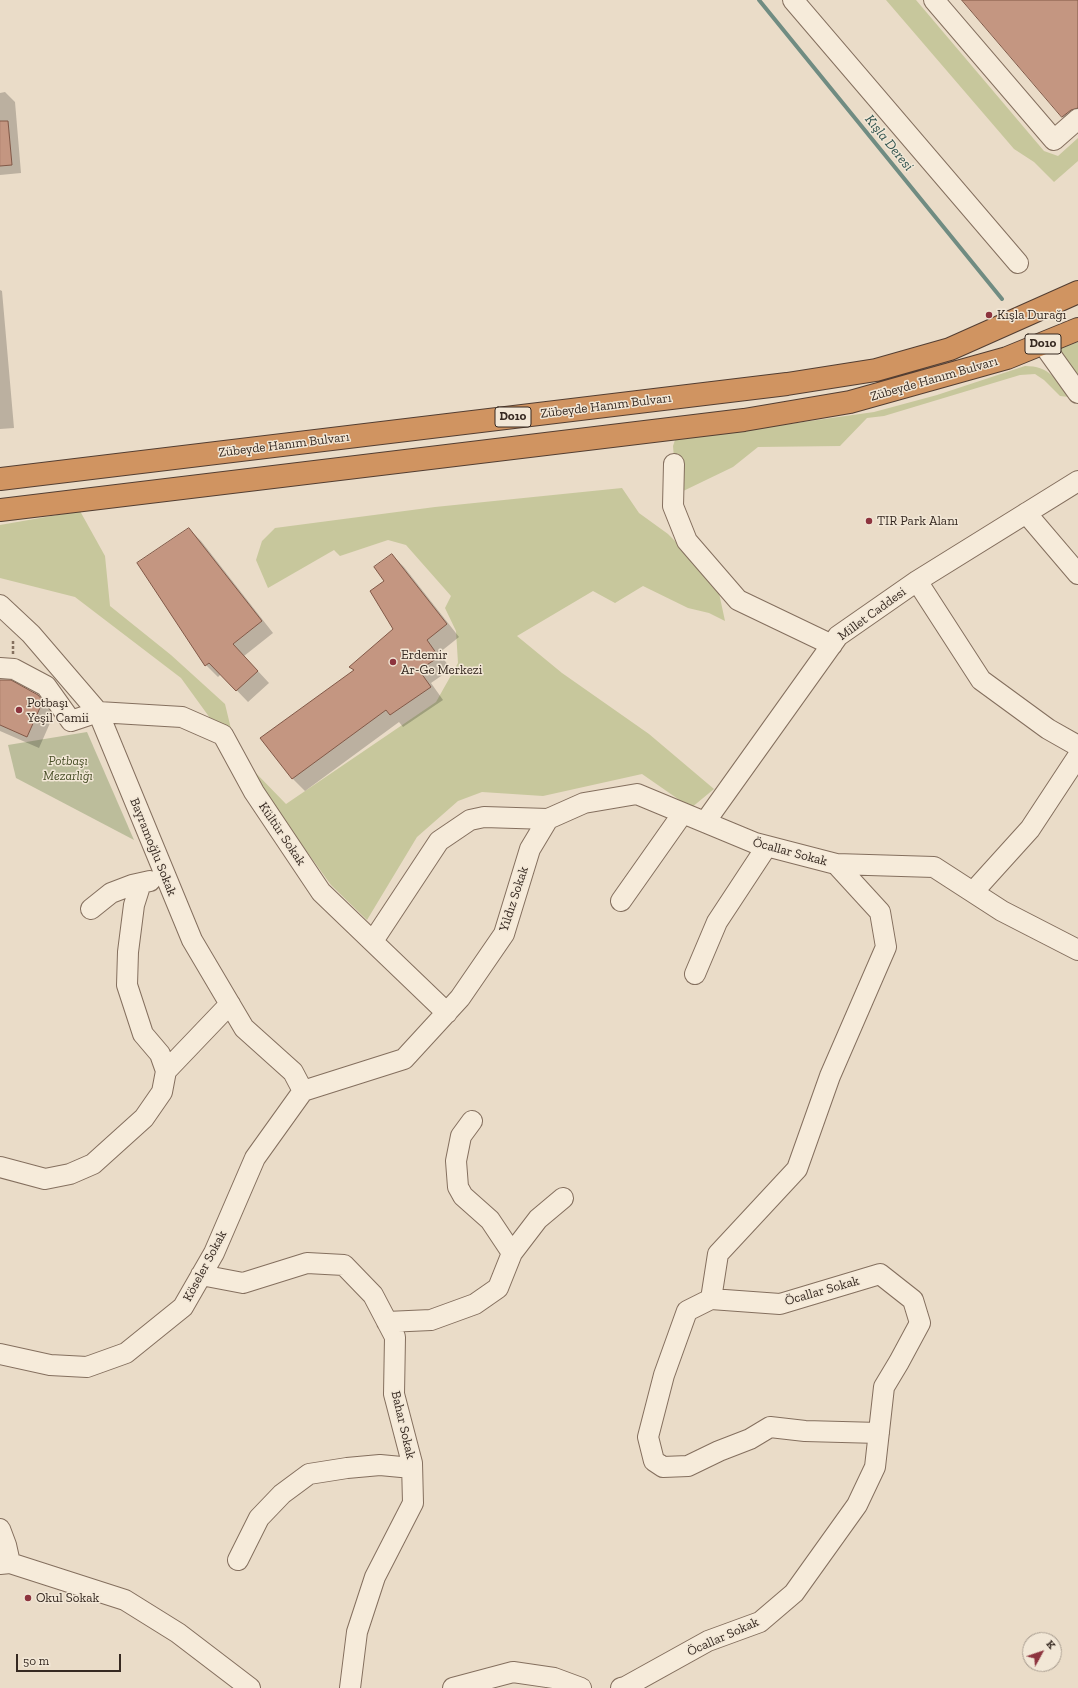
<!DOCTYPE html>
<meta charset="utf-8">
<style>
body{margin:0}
#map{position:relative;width:1078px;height:1688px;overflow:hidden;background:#eadcc8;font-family:"Zilla Slab",serif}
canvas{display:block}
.north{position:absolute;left:1022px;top:1632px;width:40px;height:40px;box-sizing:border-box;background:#f2e7d6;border:1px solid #a79b8e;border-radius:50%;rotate:50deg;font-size:11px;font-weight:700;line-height:16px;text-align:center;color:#362921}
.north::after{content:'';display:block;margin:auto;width:14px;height:18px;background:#8d343e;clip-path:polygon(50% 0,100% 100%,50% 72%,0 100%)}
.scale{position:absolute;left:16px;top:1654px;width:105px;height:18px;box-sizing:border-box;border:2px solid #362921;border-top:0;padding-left:5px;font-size:12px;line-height:14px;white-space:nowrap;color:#362921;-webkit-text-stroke:3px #f2e7d6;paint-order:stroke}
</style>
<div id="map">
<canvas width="1078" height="1688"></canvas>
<div class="north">K</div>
<div class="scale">50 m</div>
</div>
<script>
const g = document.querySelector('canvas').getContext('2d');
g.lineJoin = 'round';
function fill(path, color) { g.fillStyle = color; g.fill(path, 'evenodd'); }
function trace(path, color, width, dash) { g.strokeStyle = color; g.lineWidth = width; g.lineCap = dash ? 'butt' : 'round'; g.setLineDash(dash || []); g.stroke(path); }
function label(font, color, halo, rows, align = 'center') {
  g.font = font + ' "Zilla Slab",serif'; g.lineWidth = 3; g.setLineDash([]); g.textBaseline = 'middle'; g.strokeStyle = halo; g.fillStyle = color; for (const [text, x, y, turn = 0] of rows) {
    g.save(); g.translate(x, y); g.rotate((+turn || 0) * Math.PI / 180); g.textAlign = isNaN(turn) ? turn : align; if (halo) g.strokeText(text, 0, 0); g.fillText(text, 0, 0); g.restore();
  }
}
fill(new Path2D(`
 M886,0h30l128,151 14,5 20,-18v23l-24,21 -20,-20 -20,-13z
 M1078,342v38l-19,-31z
 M1025,366c24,0 31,13 44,31l-9,-1 -16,-16 -9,-6 -15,1 -136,41 -17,2 -27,28 -82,1 -25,20 -56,27 -4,-48 2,-6 199,-28 63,-17z
 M622,488l17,25 29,21 33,33 18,26 6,28 -16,-8 -21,-5 -45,-22 -28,17 -22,-12 -76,45 45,37 87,61 65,55 -23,19 -49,-34 -99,22 -61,-4 -24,9 -41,36 -50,83 -36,-35 -150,-207 -106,-81 -75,-19v-53l80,-14 25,45 5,50 61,49 54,49 7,29 19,35 35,36 150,-102 22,-39 -2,-32 -11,-23 6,-12 -45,-51 -18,-5 -48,16 -6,-6 -66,38 -12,-28 6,-19 13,-13 160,-21z`), '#c7c79c');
fill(new Path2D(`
 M87,732l47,108 -118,-62 -8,-33z`), '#bcbd9b');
fill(new Path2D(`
 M963,0h115v121l-6,5 -9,-9z
 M5,92l10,10 6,71 -21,2v-82z
 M0,290l2,1 12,137 -14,1z
 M189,529l12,12 72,92 -29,23 25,27 -21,19 -27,-28 -3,3 -12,-12z
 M392,555l12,12 55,70 -20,16 12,16 -20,14 12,17 -40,27 -4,-5 -94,69 -12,-12 -32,-40 93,-68 -3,-4 43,-38 -9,-48z
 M0,680l10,1 28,15 16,18 -15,34 -39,-17z`), '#0003');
trace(new Path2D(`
 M759,0l243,299`), '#708c82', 4);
const building = new Path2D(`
 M962,0h116v108l-7,2 -9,7z
 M0,121h8l4,44 -12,1z
 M189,528l73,93 -29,23 25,27 -22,20 -27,-28 -4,3 -68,-103z
 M392,554l55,70 -20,16 12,17 -20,13 12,17 -41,28 -4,-5 -94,69 -32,-41 94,-68 -5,-3 44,-38 -23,-38 14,-10 -10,-14z
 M0,680h11l27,15 5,6 -16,36 -27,-12z`);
fill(building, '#c49681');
trace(building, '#815847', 1);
const minor = new Path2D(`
 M793,0l225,263
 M934,0l120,140 24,-21
 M1043,344l35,49
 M674,464l-1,42 14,35 51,59 94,45
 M1026,513l52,61
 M917,581l64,99 67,49 30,17
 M0,605l31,29 67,78 94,228 52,88 49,44 10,19
 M0,668l14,1 32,17 25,35 27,-9 84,5 41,18 31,57 67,100 126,121
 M705,822l133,-186 79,-55 161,-100
 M836,864l98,3 68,44 76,39
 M973,892l57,-63 48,-73
 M621,901l62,-88
 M91,909l20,-16 21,-8 18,-4
 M373,941l66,-100 31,-21 14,-3 64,2
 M695,974l22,-52 50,-76
 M166,1071l64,-67
 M303,1091l101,-32 56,-61 44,-64 26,-85 18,-30 36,-16 53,-9 118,49 81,21 44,48 6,35 -56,129 -33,93 -79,85 -7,45
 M472,1121l-11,15 -5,25 2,26 5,9 27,24 22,33
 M0,1167l45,12 25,-5 23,-10 51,-46 18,-26 4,-21 -6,-17 -17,-20 -16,-49 1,-33 6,-47 7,-22
 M201,1275l42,8 64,-20 37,2 29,30 22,42 -1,57 18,69 1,40 -38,74 -18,55 -7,56
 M711,1299l-24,12 -23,64 -16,62 6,24 9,6 25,-1 31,-15 31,-12 20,-12 35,4 74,2
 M387,1322l44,-2 44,-16 23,-16 14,-35 26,-34 25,-21
 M0,1354l50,11 37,2 39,-14 57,-46 31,-54 41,-95 48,-67
 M0,1529l6,16 4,18
 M238,1560l21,-42 23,-24 27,-20 38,-6 33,-3 32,3
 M0,1564l10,-1 115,37 53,33 72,55
 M453,1688l60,-16 41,6 27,10
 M621,1688l4,-1 83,-46 52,-19 34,-29 63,-88 18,-38 9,-80 15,-25 21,-39 -7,-23 -33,-26 -100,30 -69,-5`);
const highway = new Path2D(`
 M0,479l787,-95 89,-14 74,-21 128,-57
 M0,510l744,-90 106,-18 157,-44 71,-29`);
trace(minor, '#846f5e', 22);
trace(highway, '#533e32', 24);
trace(new Path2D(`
 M13,641v13`), '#846f5e', 2.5, [3, 2]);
trace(minor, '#f6ebda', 20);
trace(highway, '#d09461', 22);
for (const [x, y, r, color] of [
 [989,315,4,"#8d343e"],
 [869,521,4,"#8d343e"],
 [393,662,4,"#8d343e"],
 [19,710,4,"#8d343e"],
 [28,1598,4,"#8d343e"]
]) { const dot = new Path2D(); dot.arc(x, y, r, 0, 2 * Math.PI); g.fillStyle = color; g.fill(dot); trace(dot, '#f2e7d6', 1.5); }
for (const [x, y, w] of [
 [1043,344,36],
 [513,417,36]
]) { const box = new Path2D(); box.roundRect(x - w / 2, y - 10, w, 20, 3); g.fillStyle = '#f2e7d6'; g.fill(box); trace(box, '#362921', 1); }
label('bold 12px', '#362921', null, [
 ["D010",1043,344],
 ["D010",513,417]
]);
label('13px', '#362921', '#f2e7d6', [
 ["Kışla Durağı",997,315],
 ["TIR Park Alanı",877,521],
 ["Erdemir",401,655],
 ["Ar-Ge Merkezi",401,670],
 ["Potbaşı",27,703],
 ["Yeşil Camii",27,718],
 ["Okul Sokak",36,1598]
], 'left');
label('13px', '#362921', '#f2e7d6', [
 ["Zübeyde Hanım Bulvarı",934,379,-16],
 ["Zübeyde Hanım Bulvarı",606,406,-7],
 ["Zübeyde Hanım Bulvarı",284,445,-7],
 ["Millet Caddesi",872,614,-36],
 ["Kültür Sokak",282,834,56],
 ["Bayramoğlu Sokak",153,847,68],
 ["Öcallar Sokak",790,852,15],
 ["Yıldız Sokak",514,899,-72],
 ["Köseler Sokak",205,1266,-62],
 ["Öcallar Sokak",822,1291,-16],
 ["Bahar Sokak",403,1425,77],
 ["Öcallar Sokak",723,1637,-24]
]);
label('italic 13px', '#4a5029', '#f2e7d6', [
 ["Potbaşı",68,761],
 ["Mezarlığı",68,776]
]);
label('italic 14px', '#31544f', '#f2e7d6', [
 ["Kışla Deresi",889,143,51]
]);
</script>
